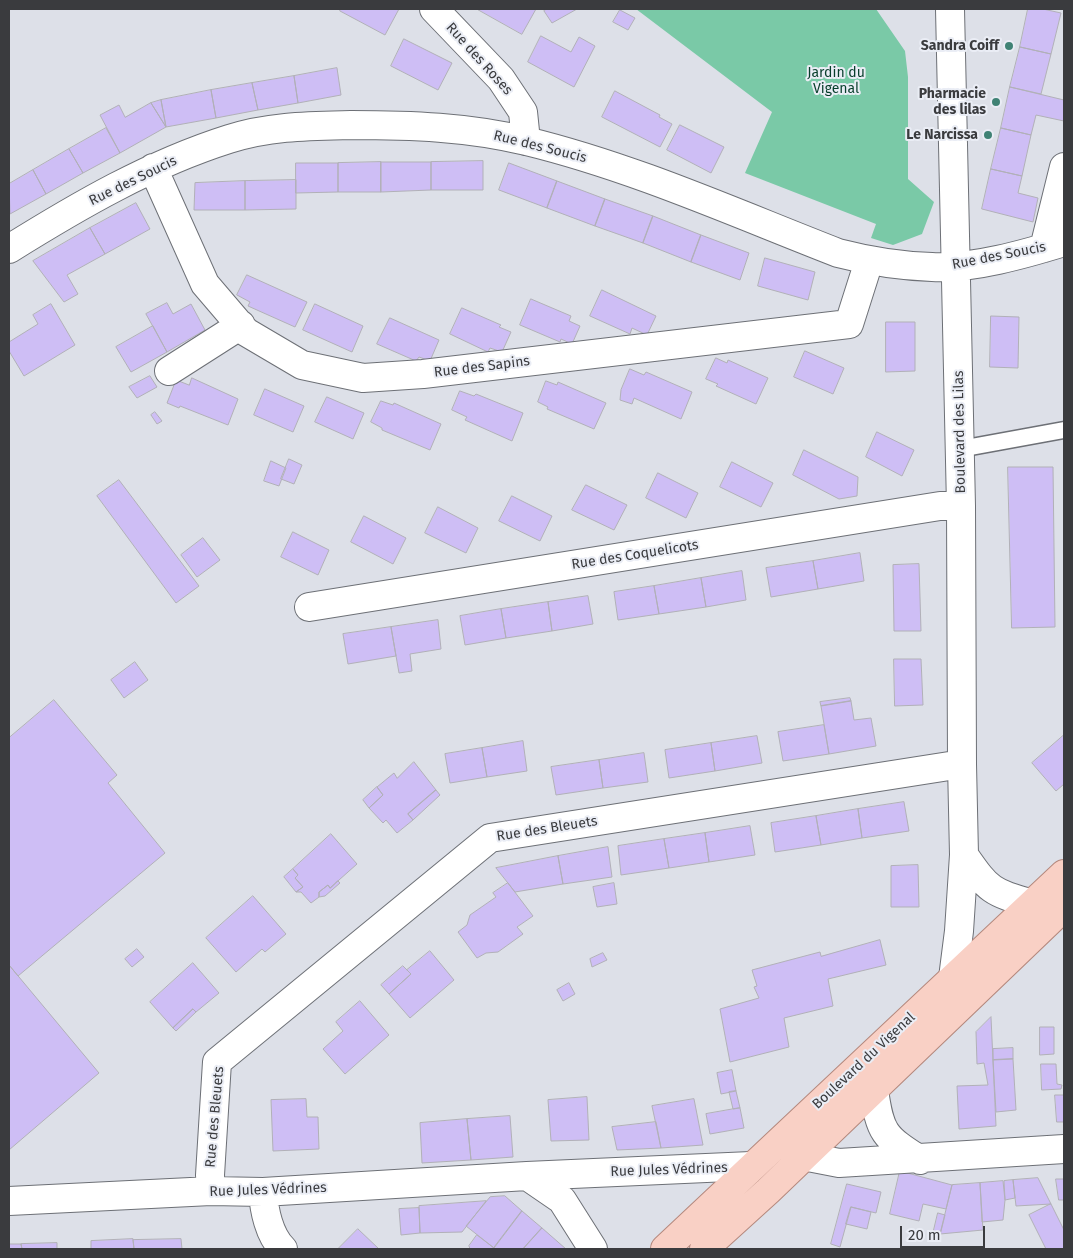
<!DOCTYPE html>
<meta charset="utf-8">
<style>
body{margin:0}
#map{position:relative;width:1073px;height:1258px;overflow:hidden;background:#dde0e8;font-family:"Fira Sans",sans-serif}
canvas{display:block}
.frame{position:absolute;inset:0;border:10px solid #3a3b3e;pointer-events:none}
.scale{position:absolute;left:900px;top:1226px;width:85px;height:22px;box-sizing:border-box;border:2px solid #3a3b3e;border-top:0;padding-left:6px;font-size:15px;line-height:18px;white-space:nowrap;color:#3a3b3e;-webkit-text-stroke:4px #eaedf5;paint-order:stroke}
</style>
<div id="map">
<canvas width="1073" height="1258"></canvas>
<div class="frame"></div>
<div class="scale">20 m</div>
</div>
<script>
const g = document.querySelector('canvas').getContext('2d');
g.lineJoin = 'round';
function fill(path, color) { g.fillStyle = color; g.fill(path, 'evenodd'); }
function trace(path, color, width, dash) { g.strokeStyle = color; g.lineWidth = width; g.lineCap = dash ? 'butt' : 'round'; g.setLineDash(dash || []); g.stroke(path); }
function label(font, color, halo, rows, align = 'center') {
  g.font = font + ' "Fira Sans",sans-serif'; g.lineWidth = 4; g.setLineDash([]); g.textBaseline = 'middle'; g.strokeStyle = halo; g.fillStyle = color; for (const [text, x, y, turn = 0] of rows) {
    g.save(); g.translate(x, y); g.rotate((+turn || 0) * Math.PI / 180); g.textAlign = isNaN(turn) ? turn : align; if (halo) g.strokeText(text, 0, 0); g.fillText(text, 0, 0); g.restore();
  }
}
fill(new Path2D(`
 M636,9h240l29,42 3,26v102l26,23 -12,32 -29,11 -22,-7 5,-14 -131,-51 27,-61z`), '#7ac9a7');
const building = new Path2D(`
 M341,9h58l-14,26 -45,-24z
 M477,9h59l-14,25z
 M547,9h30l-25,14 -8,-12z
 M1028,9h15l18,4 -10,41 -31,-7z
 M620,10l15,8 -7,12 -15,-8z
 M541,36l30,16 8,-15 16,9 -21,41 -46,-25z
 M404,39l48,24 -14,27 -47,-24z
 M1020,47l31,7 -10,40 -31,-7z
 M337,68l4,27 -43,8 -4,-27z
 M294,76l4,27 -40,7 -6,-27z
 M252,83l6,27 -42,8 -5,-28z
 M1010,87l54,13v21l-28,-6 -5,20 -30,-7z
 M211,90l5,28 -50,9 -5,-27z
 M615,91l45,24 -1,2 13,7 -12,23 -58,-30z
 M161,100l5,27 -15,-24z
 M151,103l15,24 -46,26 -20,-38 19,-10 6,12z
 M680,125l44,22 -13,26 -44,-23z
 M106,128l14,25 -37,20 -14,-24z
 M1001,128l30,7 -9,41 -31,-7z
 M69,149l14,24 -37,21 -13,-24z
 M483,161v29h-52v-28z
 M381,162v30h-43v-29z
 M381,162h50v28l-50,2z
 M296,163h42v29l-42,1z
 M509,163l48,18 -10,27 -48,-18z
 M991,169l31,7 -4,17 20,5 -5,24 -51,-13z
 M33,170l13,24 -36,20 -1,-30z
 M296,180v29l-51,1v-29z
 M245,181v29h-51l1,-27z
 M557,181l48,18 -10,27 -48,-18z
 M605,199l48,17 -10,27 -48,-17z
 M136,203l14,26 -45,25 -15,-26z
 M653,216l48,19 -10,27 -48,-19z
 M90,228l15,26 -38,21 11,19 -14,8 -31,-41z
 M701,235l48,18 -9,27 -49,-18z
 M765,258l50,14 -7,28 -50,-14z
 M247,275l60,27 -12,25 -47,-21 2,-4 -13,-7z
 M602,290l54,26 -9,19 -15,-7 -2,6 -40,-18z
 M531,299l40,17 -2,5 11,5 -8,18 -11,-5 -1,3 -40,-17z
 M167,303l6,11 18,-10 14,26 -38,22 -21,-38z
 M51,304l24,41 -51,31 -15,-25v-9l29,-18 -5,-9z
 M315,304l48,22 -11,26 -49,-22z
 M462,308l39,17 -2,2 12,5 -9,20 -12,-4 -2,4 -38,-18z
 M991,316l28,1 -1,51 -28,-1z
 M390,318l49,22 -9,21 -11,-4 -3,4 -39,-17z
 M886,322h29v49l-29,1z
 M153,326l14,26 -36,20 -15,-25z
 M805,351l39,17 -11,26 -39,-17z
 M716,358l11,5 1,-3 40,18 -12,26 -40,-18 2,-2 -12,-5z
 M630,369l14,6 2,-3 46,20 -11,27 -47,-21 -2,6 -12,-4 1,-10z
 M150,376l7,11 -20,11 -8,-11z
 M192,378l46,21 -10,26 -48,-19 -1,2 -12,-5 9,-23 13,5z
 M546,381l11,4 1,-3 48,21 -12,26 -47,-20 1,-2 -10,-5z
 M265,389l39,17 -11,26 -39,-17z
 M460,391l14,5 2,-2 47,19 -11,28 -47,-21 2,-3 -15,-7z
 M327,397l37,16 -11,26 -38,-17z
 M381,401l12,4 1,-2 47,21 -11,26 -48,-20v-2l-11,-6z
 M155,412l7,9 -5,3 -6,-9z
 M877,432l37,18 -12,26 -36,-19z
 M804,450l54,27 -1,19 -18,3 -46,-24z
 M289,459l13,6 -8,19 -13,-5z
 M271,461l15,7 -7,18 -15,-5z
 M732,462l41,21 -12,24 -41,-20z
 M1008,467h45l2,160 -43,1z
 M658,473l40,20 -12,25 -40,-20z
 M119,480l80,106 -23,17 -79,-107z
 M586,485l41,20 -13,25 -42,-20z
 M512,496l40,20 -12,25 -41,-20z
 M438,507l40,21 -12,25 -41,-20z
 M364,516l42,22 -13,26 -42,-22z
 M293,532l36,18 -11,25 -37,-18z
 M203,538l17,22 -23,17 -16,-22z
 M860,553l4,28 -46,8 -5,-28z
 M813,561l5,28 -47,8 -5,-29z
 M919,564l2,67h-27l-1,-66z
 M742,571l4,29 -40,7 -5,-29z
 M701,578l5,29 -47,7 -5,-28z
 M654,586l5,28 -41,6 -4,-28z
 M588,596l5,28 -41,7 -4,-29z
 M548,602l4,29 -46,7 -5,-29z
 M501,609l5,29 -41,7 -5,-29z
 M438,620l3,29 -31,5 2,17 -13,2 -8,-46z
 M391,627l5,29 -48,8 -5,-30z
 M894,659h27l2,46 -28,1z
 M135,662l13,18 -24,18 -13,-18z
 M850,698l1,3 -30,5 -1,-4z
 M54,700l63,75 -9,8 57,70 -147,123 -9,-11v-227z
 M851,701l3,19 17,-2 5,28 -47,8 -8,-48z
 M824,725l5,29 -46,7 -5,-29z
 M1064,735v49l-8,7 -24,-28z
 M757,736l5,27 -47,8 -4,-28z
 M523,741l4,30 -40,6 -5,-29z
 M711,743l4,28 -46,7 -4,-28z
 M482,748l5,29 -37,6 -5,-29z
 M644,753l4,29 -45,6 -4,-28z
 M599,760l4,28 -47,7 -5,-28z
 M414,762l22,28 -28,24 5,6 -16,13 -11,-13 -3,3 -14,-15 14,-13 -6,-8 17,-14 3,5z
 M377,787l6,8 -14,13 -6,-8z
 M436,790l4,5 -27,25 -5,-6z
 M904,802l5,29 -47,7 -4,-29z
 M858,809l4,29 -41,7 -5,-29z
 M816,816l5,29 -46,7 -4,-29z
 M750,826l5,29 -46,7 -4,-29z
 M705,833l4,29 -40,6 -5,-29z
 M331,834l26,30 -27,24 -2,-3 -9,7v5l-8,6 -10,-11h-5l7,-5 -8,-9 3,-3 -5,-6z
 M664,839l5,29 -48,7 -3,-29z
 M608,847l4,30 -49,7 -5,-28z
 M558,856l5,28 -48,8 -19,-24z
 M918,865l1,42h-28v-41z
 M293,869l5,6 -3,3 8,9 -7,5 -12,-15z
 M338,881l2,2 -15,13 -6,1v-5l9,-7 2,3z
 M508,883l25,33 -16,11 6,7 -25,18 -12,1 -9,5 -19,-26 9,-7 3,-10 26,-18 -3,-4z
 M614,883l3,21 -20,3 -4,-20z
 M253,896l33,38 -21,18 -3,-3 -26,23 -30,-34z
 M880,940l6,25 -58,14 5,27 -49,12 5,29 -59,15 -10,-53 39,-11 -5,-11 3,-1 -5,-16 68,-18 1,4z
 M137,949l7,8 -12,10 -7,-8z
 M430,951l24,29 -44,38 -21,-24 22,-20 -4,-4z
 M603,953l4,7 -15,7 -2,-8z
 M193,963l26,30 -23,19 -3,-3 -20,19 -23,-26z
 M9,965l90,108 -90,77z
 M403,966l8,8 -22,20 -8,-9z
 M569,983l6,11 -12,7 -6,-11z
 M360,1001l29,34 -44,39 -22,-25 20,-18 -7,-9z
 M193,1009l3,3 -20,19 -3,-3z
 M991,1017l5,109 -37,3 -2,-43 31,-1 -4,-22 -7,1 -1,-32z
 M1040,1027h14v27l-14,1z
 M1013,1048v11l-20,1v-11z
 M1013,1059l3,51 -20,2 -3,-52z
 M1041,1064h15l1,20 5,1 -1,4 -19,1z
 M732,1070l4,21 -15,3 -4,-21z
 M736,1091l4,17 -7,1 -4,-17z
 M1055,1095h9v27h-7z
 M587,1097l2,43 -38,1 -3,-41z
 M306,1099l1,18h11l1,32 -46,2 -2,-51z
 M694,1099l9,46 -42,3 -9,-42z
 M740,1108l4,20 -34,6 -4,-20z
 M510,1116l3,41 -42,3 -4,-41z
 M467,1119l4,41 -49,3 -2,-40z
 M656,1122l5,26 -44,2 -5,-23z
 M900,1171l52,14 -6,24 -23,-5 -4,17 -29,-7z
 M1038,1178l13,26 -35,2 -3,-26z
 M1056,1179h8v21h-5z
 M1013,1180l2,18 -10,2 -1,-19z
 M1003,1181l2,19 -2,20 -21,2 -2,-39z
 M980,1183l3,47 -43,4 12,-49z
 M847,1184l34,8 -5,21 -25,-6 -11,40 -9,-3z
 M505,1196l17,15 -28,37 -28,-22 24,-29z
 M486,1201l-24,31 -42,1 -1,-27z
 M1051,1204l13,26v19h-18l-17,-34z
 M851,1207l20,5 -4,17 -21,-5z
 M419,1208l1,25 -19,2 -2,-26z
 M522,1211l20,17 -19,21h-30z
 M938,1213l7,2 -5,20 -7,-1z
 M542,1228l24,21h-43z
 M358,1229l21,20h-41z
 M477,1235l17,13 -1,1h-23l-1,-3z
 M133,1239l1,10h-43v-8z
 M181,1239l1,10h-48l-1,-9z
 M57,1243v6h-35l-1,-5z
 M9,1244h12l1,5h-13z`);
fill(building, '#cebef5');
trace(building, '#b1b0b7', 1);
const service = new Path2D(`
 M960,449l104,-19`);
const minor = new Path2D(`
 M434,9l67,70 22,33 3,29
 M950,9l11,497 1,258 2,91 -5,76 -6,47
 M153,168l52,116 41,48 56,33 61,13 60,-4 426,-50 20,-63
 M1044,248l20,-81
 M9,249c69,-43 141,-85 220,-110 41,-13 80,-13 122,-14 59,0 118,2 175,16 107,26 209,72 312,112 31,8 62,13 94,14 41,2 93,-13 132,-25
 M169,371l72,-46
 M309,607l631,-101h21
 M964,855c25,36 27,37 69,49
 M874,1090c6,43 10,47 46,70
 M803,1156l36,7 225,-14
 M527,1176l35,24 31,49
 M211,1191l-1,-16 7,-113 273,-224 472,-74
 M263,1192c1,18 6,43 20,57
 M9,1201l202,-10 52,1 264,-16 224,-10`);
const primary = new Path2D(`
 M665,1249l399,-375
 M704,1249l64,-58 296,-284`);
trace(service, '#6d7076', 19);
trace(minor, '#6d7076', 30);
trace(primary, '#b4887d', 30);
trace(service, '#fff', 16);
trace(minor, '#fff', 28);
trace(primary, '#f9d0c5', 28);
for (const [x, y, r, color] of [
 [1009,46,5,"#3f8274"],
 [996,102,5,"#3f8274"],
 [988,135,5,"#3f8274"]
]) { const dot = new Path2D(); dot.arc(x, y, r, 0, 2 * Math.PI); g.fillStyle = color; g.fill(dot); trace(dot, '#eaedf5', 2); }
label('bold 14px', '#3a3b3e', '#eaedf5', [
 ["Sandra Coiff",999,46],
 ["Pharmacie",986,94],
 ["des lilas",986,110],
 ["Le Narcissa",978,135]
], 'right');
label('14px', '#3a3b3e', '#eaedf5', [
 ["Rue des Roses",479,59,48],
 ["Rue des Soucis",540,147,14],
 ["Rue des Soucis",133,181,-26],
 ["Rue des Soucis",999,256,-11],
 ["Rue des Sapins",482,367,-7],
 ["Boulevard des Lilas",960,432,-91],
 ["Rue des Coquelicots",635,555,-9],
 ["Rue des Bleuets",547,829,-9],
 ["Boulevard du Vigenal",864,1061,-43],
 ["Rue des Bleuets",215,1117,-85],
 ["Rue Jules Védrines",669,1170,-2],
 ["Rue Jules Védrines",268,1190,-2]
]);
label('14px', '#073e2b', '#eaedf5', [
 ["Jardin du",836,73],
 ["Vigenal",836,89]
]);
</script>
